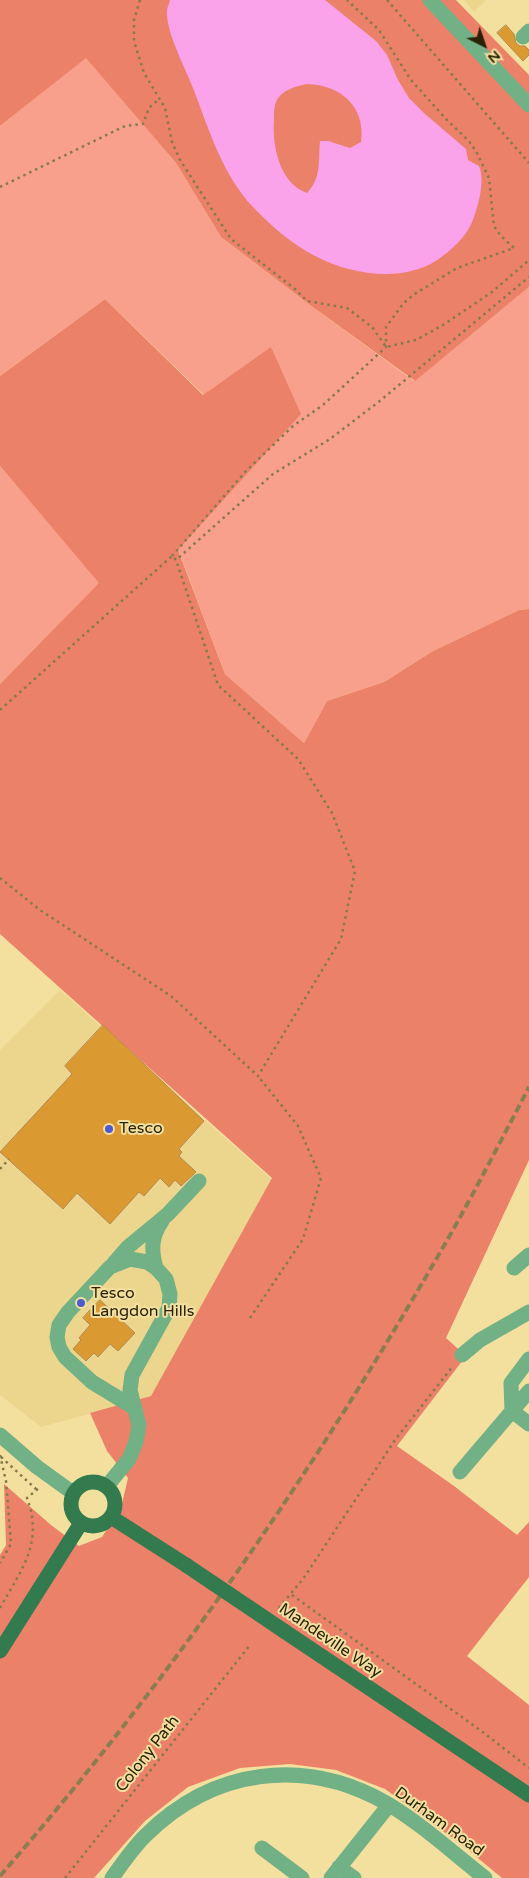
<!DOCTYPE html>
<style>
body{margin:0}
#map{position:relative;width:529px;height:1878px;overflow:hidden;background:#f3e09f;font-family:"Varela Round",sans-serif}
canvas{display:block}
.north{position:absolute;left:459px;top:20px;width:50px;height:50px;-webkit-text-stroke:4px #f3e09f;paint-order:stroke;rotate:139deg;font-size:14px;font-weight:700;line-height:20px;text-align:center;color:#292207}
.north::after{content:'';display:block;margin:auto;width:18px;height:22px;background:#292207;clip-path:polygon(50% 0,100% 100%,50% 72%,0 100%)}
</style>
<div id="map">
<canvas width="529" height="1878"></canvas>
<div class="north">N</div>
</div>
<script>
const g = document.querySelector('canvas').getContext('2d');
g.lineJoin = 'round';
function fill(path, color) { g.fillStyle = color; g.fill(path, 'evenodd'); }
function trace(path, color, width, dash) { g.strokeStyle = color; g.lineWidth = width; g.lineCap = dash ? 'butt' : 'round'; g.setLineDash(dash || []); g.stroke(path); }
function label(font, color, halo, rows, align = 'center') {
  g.font = font + ' "Varela Round",sans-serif'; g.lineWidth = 4; g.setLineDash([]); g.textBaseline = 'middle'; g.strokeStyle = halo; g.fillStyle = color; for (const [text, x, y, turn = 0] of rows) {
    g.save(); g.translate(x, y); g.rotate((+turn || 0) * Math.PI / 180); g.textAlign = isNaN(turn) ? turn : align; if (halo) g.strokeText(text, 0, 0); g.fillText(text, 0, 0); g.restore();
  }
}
fill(new Path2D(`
 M464,0h22l-12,12z
 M60,990l213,191 -122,216 -110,30 -41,-32v-345z`), '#ecd68d');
fill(new Path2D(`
 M86,57l90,106 45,74 89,68 104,76 115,-94v322l-10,1 -86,41 -49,31 -57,19 -23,42 -79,-69 -47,-125 94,-202 -68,48 -99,-96 -105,77v-250z
 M0,466l100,117 -100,101z`), '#f8a08c');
fill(new Path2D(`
 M0,0h456l73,75v212l-114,94 -105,-76 -89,-68 -45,-74 -90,-105 -86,68z
 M105,299l98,96 68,-48 30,67 -123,136 47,124 79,69 23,-42 57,-19 49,-31 86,-41 10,-1v551l-83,178 20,18 -69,90 57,40 63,49 12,-13v55l-62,79 62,49v173h-27l-40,-33 -77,-56 -49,-19 -46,-6 -50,4 -52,19 -43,34 -51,57h-94v-323l6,-10 -2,-61 47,41 28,21 23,-9 19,-29 7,-30 -21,-27 -17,-38 61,-17 121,-218 -272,-244v-250l99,-101 -99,-117v-90z`), '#ec8169');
fill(new Path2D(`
 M170,0h155l51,41 11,14 11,25 11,18 16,16 41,35 2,11 11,6c6,14 0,37 -5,51 -5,16 -17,28 -30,38 -35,29 -91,21 -129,1 -23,-12 -44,-30 -62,-49 -30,-32 -43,-74 -58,-114 -8,-22 -27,-56 -28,-78 -1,-5 2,-11 3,-15zM307,84c34,1 59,23 54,58l-11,6 -22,-7h-8c-2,20 2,36 -13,52 -28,-10 -35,-48 -33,-74 0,-6 0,-14 3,-19 5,-10 20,-14 30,-16z`), '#faa2ea');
const building = new Path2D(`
 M506,25l8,9 2,9 4,3h5l4,4v5l-6,6 -26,-28z
 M103,1025l101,96 -25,28 3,3 -3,4 17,16 -15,14 -6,-6 -6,7 -9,-9 -16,18 -5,-4 -29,32 -33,-31 -14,16 -63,-57 72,-78 -7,-8z
 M100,1300l35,33 -17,18 -8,-7 -12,13 -4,-4 -8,8 -13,-12 8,-9 -2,-2 11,-13 -7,-7z`);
fill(building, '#db9932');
trace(building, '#b28a55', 1);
trace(new Path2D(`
 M140,0l-6,20v21l10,32 21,35 7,34 8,18 51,79 64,50 12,12 40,7 25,19 14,20 30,-7 27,-15 49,-33 37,-32
 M387,0l142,163
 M0,187l125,-61 18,-2 6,-16 10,-9
 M172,556l74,-85 47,-45 30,-21 63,-58v-20l17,-23 10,-9 44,-27 57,-20 -14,-13 -6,-9 -5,-48 -12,-25 -8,-12 -23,-22 -35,-39 -32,-50 -32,-30
 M0,710l172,-154 4,4 97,-86 57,-35 51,-39 148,-123
 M0,878l40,32 131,86 87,80 83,-137 14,-68 -23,-58 -34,-54 -80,-74 -42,-125
 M0,1169l9,-10
 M250,1318l53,-79 18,-61 -23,-52 -40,-50
 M0,1455l6,26 5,63 -11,19
 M1,1457l36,33
 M292,1595l188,135 49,38
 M0,1608c21,-38 44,-65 27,-110l13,-11
 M279,1608l24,-29 92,-139 58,-74
 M65,1878l185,-233`), '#86794d', 2.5, [2.5, 4]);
trace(new Path2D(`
 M430,0l99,105
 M523,37l6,-6
 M114,1263l14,-16 40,-33 31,-33
 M156,1268c-5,-18 -5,-31 6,-47
 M514,1268l15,-13
 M462,1355l18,-15 49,-28
 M529,1391l-17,20 17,13
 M0,1435l37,32 36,26
 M460,1472l52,-61 -1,-28 18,-24
 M107,1486l22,-27 7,-17 3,-17 -9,-35 2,-15 37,-67 1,-14 -4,-15 -10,-11 -9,-6 -17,-3 -20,8 -42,45 -9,13 -2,12 2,10 6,10 27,25 41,25
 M262,1848l40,30
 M339,1867l15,11
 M112,1878c10,-14 20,-29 33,-42 68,-68 160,-80 243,-32 35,21 65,49 97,74
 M331,1878l58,-73`), '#72b086', 15);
trace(new Path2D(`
 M71 1504a22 22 0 1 1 44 0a22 22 0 1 1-44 0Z
 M111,1517l75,48
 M284,1631l245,164
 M0,1651l81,-128`), '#337a4e', 15);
trace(new Path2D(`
 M0,1876c163,-187 306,-393 431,-608 35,-59 66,-120 98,-181`), '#8a7e50', 4, [8, 4]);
trace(new Path2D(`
 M186,1565l98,66`), '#337a4e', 15);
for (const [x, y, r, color] of [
 [109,1129,5,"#4e5bd0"],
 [81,1303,5,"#4e5bd0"]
]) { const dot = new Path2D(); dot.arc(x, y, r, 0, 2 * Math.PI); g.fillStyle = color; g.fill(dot); trace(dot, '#f3e09f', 2); }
label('16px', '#292207', '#f3e09f', [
 ["Tesco",119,1129],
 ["Tesco",91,1294],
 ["Langdon Hills",91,1312]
], 'left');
label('16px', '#292207', '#f3e09f', [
 ["Mandeville Way",330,1641,34],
 ["Colony Path",148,1754,-52],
 ["Durham Road",439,1822,36]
]);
</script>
